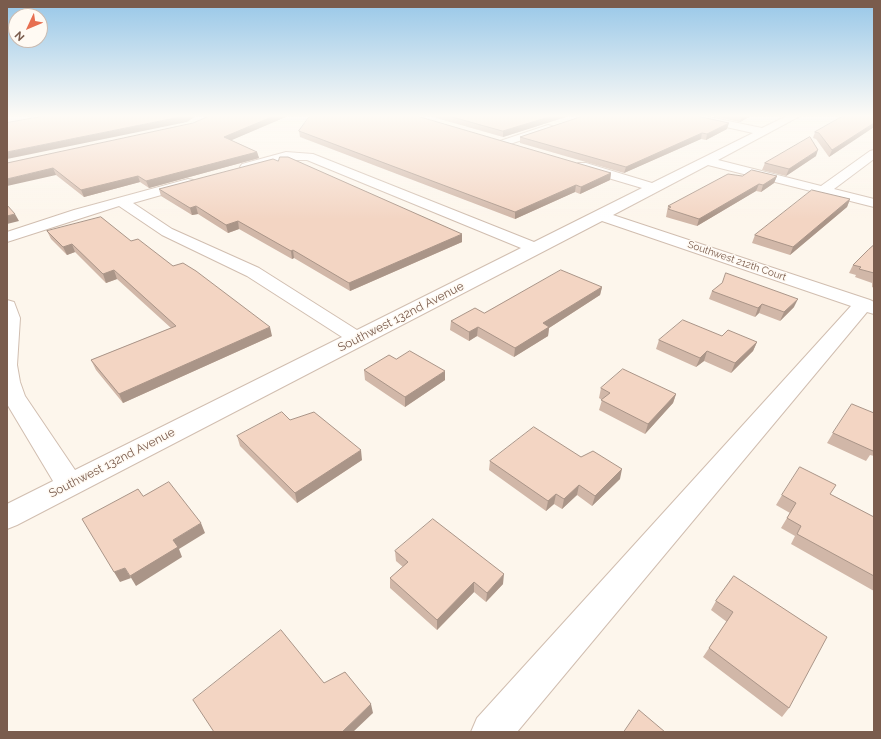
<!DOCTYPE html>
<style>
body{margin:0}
#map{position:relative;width:881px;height:739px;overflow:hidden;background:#fdf6ec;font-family:Raleway,sans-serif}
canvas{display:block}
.frame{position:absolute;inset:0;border:8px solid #7a5c4d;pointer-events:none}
.north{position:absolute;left:8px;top:8px;width:40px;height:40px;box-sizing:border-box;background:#fffaf3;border:1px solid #cabbb1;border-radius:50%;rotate:226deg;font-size:11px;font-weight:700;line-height:16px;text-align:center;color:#7a5c4d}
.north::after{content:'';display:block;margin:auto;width:14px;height:18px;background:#e76f51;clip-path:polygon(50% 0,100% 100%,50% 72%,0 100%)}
</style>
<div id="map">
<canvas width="881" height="739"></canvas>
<div class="frame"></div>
<div class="north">N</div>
</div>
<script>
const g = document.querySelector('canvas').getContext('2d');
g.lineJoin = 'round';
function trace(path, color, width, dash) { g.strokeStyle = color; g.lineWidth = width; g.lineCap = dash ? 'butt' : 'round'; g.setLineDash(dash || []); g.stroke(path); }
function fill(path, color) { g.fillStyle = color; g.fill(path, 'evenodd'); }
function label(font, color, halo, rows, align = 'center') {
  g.font = font + ' Raleway,sans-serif'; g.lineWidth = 3; g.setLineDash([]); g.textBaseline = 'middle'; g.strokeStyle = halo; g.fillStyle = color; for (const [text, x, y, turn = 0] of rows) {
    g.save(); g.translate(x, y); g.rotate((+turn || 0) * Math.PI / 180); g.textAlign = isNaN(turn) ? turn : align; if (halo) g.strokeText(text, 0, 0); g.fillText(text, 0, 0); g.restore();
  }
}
const minor = new Path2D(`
 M685,116h19l58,12 25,-12h13l-82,44 103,26 49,-35 4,-1v9l-40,30 40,10v8l-166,-42 -95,50 257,85 4,2v12l-7,-2 -350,420h-46l6,-14 374,-412 -249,-85 -585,304 -10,4v-25l46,-23 -46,-77v-104l7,2 6,16 -3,47 3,17 5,14 50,74 267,-133 -95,-61 -85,-41 -43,-29 -112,36v-10l67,-22 114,-31 5,1 2,3 -2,3 -60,17 39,26 87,39 98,62 164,-82 -214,-88h-21l-40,11 -6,-4 2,-3 44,-12 27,2 221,88 108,-54 -64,-19 -2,-3 2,-3h8l66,20 101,-50 -63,-14z
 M548,125l4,1 1,2 -1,2 -48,16 -6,-3 2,-2z`);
trace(minor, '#d1beb0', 2);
fill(minor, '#fff');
fill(new Path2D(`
 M288,116l-57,24 26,12 2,6 -110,30 -9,-6 -56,15 -28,-22 -49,-12z
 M429,116h140l-66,21z
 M579,116h118l30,13 -21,11 -5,-1 -77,34 -104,-30v-6l60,-20z
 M712,116h39l-11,6z
 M874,116v11l-45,30 -13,-18 -3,-1 2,-6z
 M299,131l312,42 -1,7 -30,14 -5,-2 -60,27 -215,-82z
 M816,156l-30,20 -24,-6 3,-7z
 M278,161l184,81 -112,49 -56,-33 -2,1 -53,-30 -11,4 -30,-19 -6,1 -31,-19 -2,-7z
 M742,176h35l-3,7 -13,9 -5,-1 -59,35 -31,-9 2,-11z
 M850,199l-3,8 -57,48 -38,-12 3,-8z
 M47,231l84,10 42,25 99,70 -149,67 -27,-33 -5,-10 80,-32 -54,-49 -11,4 -31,-31 -8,3 -16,-16z
 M874,245v43l-2,-1v-4l-17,-6 1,-2 -7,-2 4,-8z
 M602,287l-2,8 -51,33 -1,8 -34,21 -37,-21 -8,5 -19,-11 1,-9 33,-8z
 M712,291l82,16 -14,14 -21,-8 -4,4 -46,-18z
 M722,336l35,6 -4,9 -22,22 -27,-12 -8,6 -40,-18 3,-9z
 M396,359l49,21 -40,27 -40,-27 -1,-10z
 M601,388l75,6 -3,9 -28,31 -46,-24 3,-10 -3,-2z
 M874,413v43l-4,-1 -4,6 -39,-18 6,-10z
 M290,420l72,40 -65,43 -57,-57 -3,-10z
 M581,457l39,22 -28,27 -15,-11 -15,14 -8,-5 -8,7 -57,-41 1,-9z
 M830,494l44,23v74l-83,-47 4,-8 -14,-8 9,-15 -14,-8 6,-10z
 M395,551l108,33 -17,18 -12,-10 -37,38 -47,-42v-10l13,-11 -7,-6z
 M734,576l55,132 -7,9 -79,-60 6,-9 18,-26 -16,-12 5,-9z`), '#d1b7a8');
fill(new Path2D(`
 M185,116h11l-9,6 -180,37v-7z
 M274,116h14l-63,27 -1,-6z
 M552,116h17l-66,21v-6z
 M742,116h9l-11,6z
 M729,123l-2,6 -21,11 1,-6z
 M874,123v4l-45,30 3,-7z
 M702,133l-1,6 -77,34 2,-6z
 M818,150l-2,6 -30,20 3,-7z
 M257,152l2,6 -110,30 -3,-7z
 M53,168l3,7 -49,11v-7z
 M611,173l-1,7 -30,14 1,-7z
 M138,176l2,6 -56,15 -3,-7z
 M777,176l-3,7 -13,9 2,-7z
 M759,184l-3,7 -59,35 2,-7z
 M576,185l-1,7 -60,27v-7z
 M850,199l-3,8 -57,48 3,-8z
 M196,206l2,8 -6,1 -2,-7z
 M15,214l4,7 -12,3v-8z
 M238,221l1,8 -11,4 -2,-8z
 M462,234v8l-112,49 -1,-8z
 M72,244l3,8 -8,3 -4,-8z
 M293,250l1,8 -2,1 -1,-8z
 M114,270l3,9 -11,4 -3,-9z
 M602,287l-2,8 -51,33 -1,8 -34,21 1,-9 28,-25z
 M798,299l-4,8 -14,14 4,-9z
 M762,304l-3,9 -4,4 3,-9z
 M270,327l2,9 -149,67 -4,-9z
 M478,327l-1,9 -8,5v-9z
 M757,342l-4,9 -22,22 4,-10z
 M707,351l-3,10 -8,6 4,-9z
 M445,371v9l-40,27v-10z
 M676,394l-3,9 -28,31 3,-10z
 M361,450l1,10 -65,43 -2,-10z
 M622,469l-2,10 -28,27 3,-10z
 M579,485l-2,10 -15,14 2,-10z
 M556,494l-2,10 -8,7 2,-10z
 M201,523l4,10 -26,16 3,8 -46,29 -6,-10 43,-36z
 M125,568l6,10 -11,4 -6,-10z
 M504,574l-1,10 -17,18 1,-9z
 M474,582v10l-37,38v-10z
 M371,704l2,9 -20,19h-11z`), '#aa9588');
const building = new Path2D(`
 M44,116h141l-178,36v-29z
 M207,116h67l-50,21 33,15 -111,29 -8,-5 -57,14 -28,-22 -46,11v-16l186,-40 14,-6z
 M310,116h107l194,57 -30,14 -5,-2 -61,27 -216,-81z
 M449,116h103l-49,15z
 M581,116h116l32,7 -22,11 -5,-1 -76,34 -106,-30 60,-20z
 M843,116h31v7l-42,27 -13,-17 -4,-1z
 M810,137l8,13 -29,19 -24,-6z
 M280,157h8l174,77 -113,49 -56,-33 -2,1 -53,-30 -12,4 -30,-19 -6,2 -31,-19 114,-30 5,2z
 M752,170l25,6 -14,9 -4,-1 -60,35 -31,-10 3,-2 -3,-1 60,-32 14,2z
 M812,190l38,9 -57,48 -38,-12z
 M7,205l8,9 -8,2z
 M101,217l30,24 7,-2 35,27 10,-3 13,8 74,56 -151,67 -28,-34 85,-34 -62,-56 -11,4 -31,-30 -9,3 -16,-16z
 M874,245v28l-15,-4 2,-2 -8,-2 15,-15z
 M561,270l41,17 -59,36 6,4 -34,21 -37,-21 -9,5 -18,-11 24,-13 9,5z
 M726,273l72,26 -14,13 -22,-8 -4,4 -46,-17 10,-8z
 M683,320l39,16 6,-6 29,12 -22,21 -28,-12 -7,7 -41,-18z
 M410,351l35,20 -40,26 -41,-27 25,-15 7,4z
 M623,369l53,25 -28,30 -47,-24 9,-7 -9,-5z
 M852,404l22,9v36l-1,2 -40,-18z
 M282,412l8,8 24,-8 47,38 -66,43 -58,-57z
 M534,427l47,30 12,-6 29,18 -27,27 -16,-11 -15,14 -8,-5 -8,7 -58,-40z
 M800,467l36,18 -6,9 44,23v59l-77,-42 4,-8 -14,-8 9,-15 -14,-8z
 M169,482l32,41 -28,17 5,7 -48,29 -5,-8 -11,4 -32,-53 56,-30 5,7z
 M433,519l71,55 -17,19 -13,-11 -37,38 -47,-42 18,-16 -13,-11z
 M734,576l93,61 -38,71 -80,-60 24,-36 -17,-11z
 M281,630l43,53 21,-11 26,32 -29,28h-128l-21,-32z
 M639,710l26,22h-41z`);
fill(building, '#f3d5c3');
trace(building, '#aa9588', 1);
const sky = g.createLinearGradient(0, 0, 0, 219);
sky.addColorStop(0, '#97c7e8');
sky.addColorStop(0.53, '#fefbf6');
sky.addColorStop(1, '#fefbf600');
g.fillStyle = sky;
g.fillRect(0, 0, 881, 219);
label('10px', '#7a5c4d', '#fffaf3', [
 ["Southwest 212th Court",737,261,19]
]);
label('12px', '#7a5c4d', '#fffaf3', [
 ["Southwest 132nd Avenue",401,317,-27],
 ["Southwest 132nd Avenue",112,463,-27]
]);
</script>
